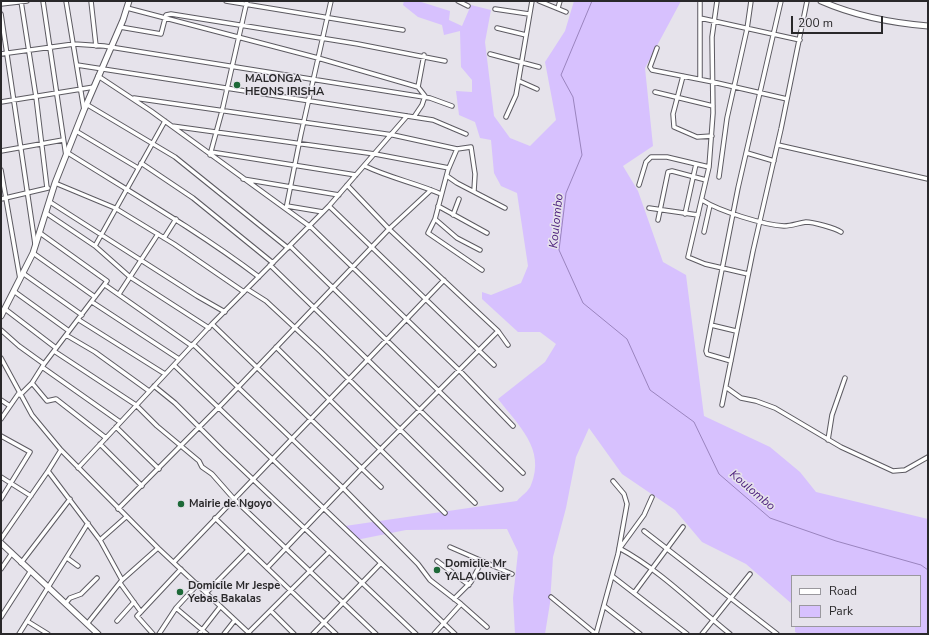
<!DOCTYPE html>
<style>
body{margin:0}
#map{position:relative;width:929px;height:635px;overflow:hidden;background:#e6e3eb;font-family:"Nunito Sans",sans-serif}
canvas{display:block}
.frame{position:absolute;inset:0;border:2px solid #29282a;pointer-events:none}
.legend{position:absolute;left:791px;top:575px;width:130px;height:52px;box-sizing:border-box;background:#e6e3eb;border:1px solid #9a989e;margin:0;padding:5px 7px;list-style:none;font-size:12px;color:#29282a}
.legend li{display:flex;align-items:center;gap:8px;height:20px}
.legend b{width:20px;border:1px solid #9a989e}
.scale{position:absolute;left:791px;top:16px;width:92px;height:18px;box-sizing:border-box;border:2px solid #29282a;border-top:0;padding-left:5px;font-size:12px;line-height:14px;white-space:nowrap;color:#29282a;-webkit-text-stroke:3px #e6e3eb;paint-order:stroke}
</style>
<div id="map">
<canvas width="929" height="635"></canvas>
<div class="frame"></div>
<ul class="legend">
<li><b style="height:5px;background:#fff"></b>Road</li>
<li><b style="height:11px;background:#d7c1fe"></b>Park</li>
</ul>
<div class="scale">200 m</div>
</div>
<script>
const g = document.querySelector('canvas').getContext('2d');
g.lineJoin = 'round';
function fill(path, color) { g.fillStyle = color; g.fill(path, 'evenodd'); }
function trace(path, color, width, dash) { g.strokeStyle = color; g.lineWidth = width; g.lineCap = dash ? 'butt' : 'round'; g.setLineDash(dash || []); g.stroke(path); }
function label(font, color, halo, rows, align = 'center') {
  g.font = font + ' "Nunito Sans",sans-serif'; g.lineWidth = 3; g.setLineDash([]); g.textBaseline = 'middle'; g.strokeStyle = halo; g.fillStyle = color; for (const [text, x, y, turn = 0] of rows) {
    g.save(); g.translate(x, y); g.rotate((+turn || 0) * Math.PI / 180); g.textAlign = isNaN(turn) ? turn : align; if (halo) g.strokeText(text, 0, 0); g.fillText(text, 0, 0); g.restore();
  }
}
fill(new Path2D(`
 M404,1h14l32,10 -1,9 13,6 9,-21 20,5 -6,32 9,74 16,22 20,8 26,-26 -11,-58 20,-31 9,-30h107l-36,67 8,78 -30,20 15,25 25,71 23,13 18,141 66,31 30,25 16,20 112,27v115h-129l-4,-2v-6h125v-50h-128v28l-46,-40 -44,-22 -27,-32 -53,-36 -33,-46 -13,29 -10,51 -13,49 -3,46 -5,31h-30l-2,-36 5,-46 -11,-23 -101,1 -50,10 -11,-14 172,-25c4,-5 12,-10 14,-16 15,-36 -13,-60 -33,-86l47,-37 11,-18 -16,-12h-22l-36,-33v-7l9,3 30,-12 7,-17 -11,-73 -16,-7 -7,-13 -3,-33 -11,-2 -5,-16 -16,-7 -3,-24 16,1v-12l-11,-13 -1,-36 -16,4 -2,-10 -24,-8 -15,-12z`), '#d7c1fe');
trace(new Path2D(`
 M592,1l-31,74 12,22 9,58 -16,38 -7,57 24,53 44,36 23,51 44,32 25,52 51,44 66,23 85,24 7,5`), '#9a84be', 1);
const street = new Path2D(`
 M21,1l15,96 11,91
 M43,1l23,155
 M66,1l18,109
 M91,1l5,45
 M226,1l177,29
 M458,1l10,5
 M539,1l27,11
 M717,1l-5,36 1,76 -4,54 -21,90 17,7 43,10
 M1,4l26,-3
 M127,8l191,50 100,29 7,9 -3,9 -8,12
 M558,8l2,-7
 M495,9l34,5
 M1,14l34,230
 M700,18l100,22
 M120,27l41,7 5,-19 5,-1 187,30 87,17
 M497,28l29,7
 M657,48l-7,19 2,3 61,12 74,17
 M1,54l73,-10 30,2 326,52 22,8
 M490,54l49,13
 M77,65l356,55 33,14
 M98,76l53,35 161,117 147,142 54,56
 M683,76l-10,38 1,13 23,10 15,-1
 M700,79v-78
 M519,81l18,8
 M418,87l6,-32
 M655,92l58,14
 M134,98l259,37 64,14
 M1,102l93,-15
 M86,104l89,53 113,91
 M506,117l10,-22 16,-94
 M172,126l203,28 74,14
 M76,131l62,37
 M778,145l150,34
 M1,151l62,-11
 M211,152l145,23
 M68,153c64,40 130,78 191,124
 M747,153l27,8
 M210,155l12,-44 25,-110
 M141,163l52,35 80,65
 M365,166c25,12 51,17 76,28
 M1,170l19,109
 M447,176l10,7 48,25
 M719,177l8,-59 20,-89 4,-28
 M243,179l96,16
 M55,183l60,25 59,36 70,48
 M347,185l42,44 109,102 10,14
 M639,185l7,-23 5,-5h16l42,10
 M474,191l1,-17 -4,-27 -14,2 -9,21 -13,49 -7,14 54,37
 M1,199l47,-11
 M702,200c17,11 62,25 82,26 8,0 14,-3 22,-4 7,0 29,6 35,10
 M50,202l147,94 28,16
 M287,206l36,6
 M329,206l165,159
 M438,206l49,27
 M649,208l49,7
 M286,209l15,-75 30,-133
 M46,213l49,33 35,31 79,51
 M685,214l11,-50
 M453,215l6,-16
 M435,219l22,19 23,12
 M658,220l10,-48 4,-1 34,9
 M704,232l6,-27
 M164,238l12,-19
 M95,246l70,-125
 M290,246l233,227
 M33,253l62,44
 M270,265l231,224
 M24,274l58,41
 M105,285l87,61
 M247,289l19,12 55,51 154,151
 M15,292l54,39
 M119,294l39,-60
 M92,302l87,57
 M5,309l51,39
 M79,320l86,54
 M212,324l169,163
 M711,325l25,6
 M1,330l18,16 25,18
 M66,335l29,17 54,39
 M193,344l151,145 74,75 12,16 31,24 26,23
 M276,347l169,166
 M54,351l82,54 21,21 42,35 3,6 10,7 22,25 142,135
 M1,358l31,57 29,35 97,98 92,86
 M731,361l-24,-7 -1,-3 32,-163 43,-187
 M174,365l281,269
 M42,367l78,55
 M32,383l15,18 9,-2 50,39
 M154,386l21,17 47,47 194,184
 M727,388l14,10 15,3 19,7 66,39 52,24 12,-1 23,-13
 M20,395l12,-12 12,-19 63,-83 -67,-48
 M1,400l9,6
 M722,405l31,-154 28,-122 26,-128
 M1,419l18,-26
 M116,427l43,42
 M1,436l29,16 -29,47
 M828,440l4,-25 13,-37
 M100,444l42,42
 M61,450l-13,21 52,69 22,40 -35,44
 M78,468l134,-144 117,-118 78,-90
 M1,477l30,19
 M118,509l106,-107 165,-173 42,-39
 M215,518l121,116
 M644,531l133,103
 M1,539l47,-68
 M100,540l26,-23
 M450,547l62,27
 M619,548c41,22 75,57 111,86
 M620,548l24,-33 8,-18
 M67,558l11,8
 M437,561l32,24
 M174,562l270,-282
 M21,563l49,-64
 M267,568l94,-99 137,-138
 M1,569l11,-16
 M612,576l75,58
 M122,580l36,-32
 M120,583l21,29
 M206,593l42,-43
 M634,593l49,-66
 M551,597l45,37
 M454,599l17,-17 11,-21
 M66,603l4,-5 11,-4 16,-16
 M604,606l36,28
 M176,608l31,26
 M271,611l23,23
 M1,617l29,-45
 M27,621l21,13
 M117,621l17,-19
 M248,633l81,-81
 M19,634l69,-111
 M153,634l-16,-18 44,-47
 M159,634l17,-26 22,-24
 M199,634l21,-27
 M224,634l11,-14
 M313,634l68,-71
 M434,634l27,-30
 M596,634l22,-80 9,-50 -3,-10 -11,-13
 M702,634l48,-60`);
const secondary = new Path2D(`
 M821,1c34,15 71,22 107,25
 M1,316l32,-63 22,-70 29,-73 39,-90 6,-19
 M1,543l97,91`);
trace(street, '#5c5a61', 5.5);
trace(secondary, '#5c5a61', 7);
trace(street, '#fff', 3.5);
trace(secondary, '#fff', 5);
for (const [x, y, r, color] of [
 [237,85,4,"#1d6938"],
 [181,504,4,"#1d6938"],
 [437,570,4,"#1d6938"],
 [180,592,4,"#1d6938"]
]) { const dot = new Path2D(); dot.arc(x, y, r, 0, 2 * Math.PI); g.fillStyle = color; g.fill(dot); trace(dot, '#e6e3eb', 1.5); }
label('bold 11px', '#29282a', '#e6e3eb', [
 ["MALONGA",245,79],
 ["HEONS IRISHA",245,92],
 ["Mairie de Ngoyo",189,504],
 ["Domicile Mr",445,564],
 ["YALA Olivier",445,577],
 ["Domicile Mr Jespe",188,586],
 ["Yebas Bakalas",188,599]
], 'left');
label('italic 12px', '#4d207e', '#e6e3eb', [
 ["Koulombo",557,221,-84],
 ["Koulombo",752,491,40]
]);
</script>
